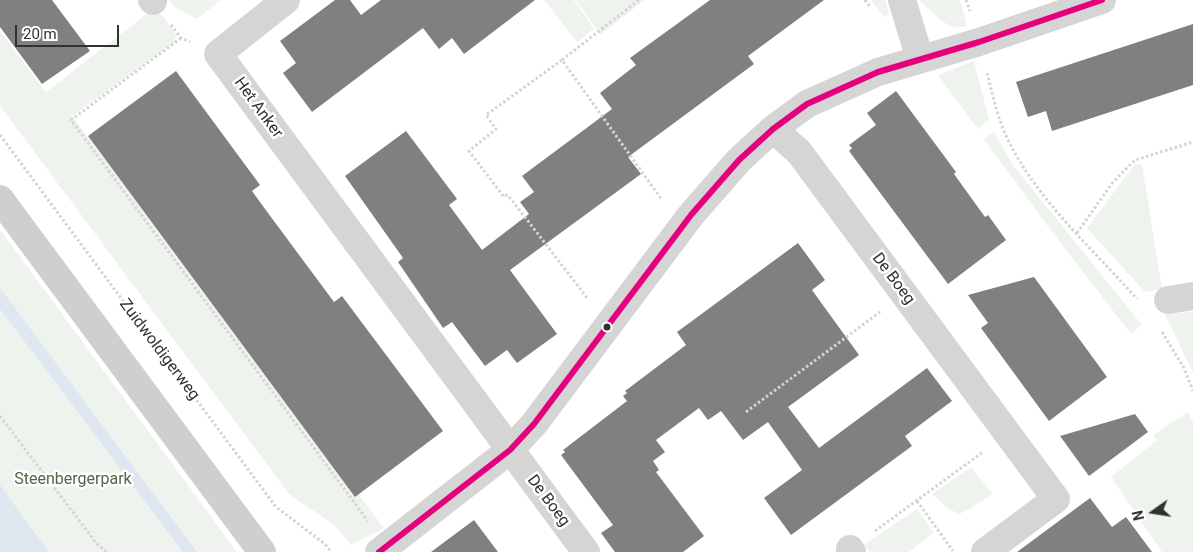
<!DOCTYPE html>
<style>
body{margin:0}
#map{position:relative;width:1193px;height:552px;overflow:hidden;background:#fff;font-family:Roboto,sans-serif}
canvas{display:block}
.north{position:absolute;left:1128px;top:487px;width:50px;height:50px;-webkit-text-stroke:4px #fff;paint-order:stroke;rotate:257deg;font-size:14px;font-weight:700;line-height:20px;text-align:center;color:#313131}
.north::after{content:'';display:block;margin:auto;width:18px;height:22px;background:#313131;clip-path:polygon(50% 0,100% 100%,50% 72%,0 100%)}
.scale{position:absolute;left:15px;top:25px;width:104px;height:22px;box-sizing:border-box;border:2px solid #313131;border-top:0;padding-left:6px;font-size:15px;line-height:18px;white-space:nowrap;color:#313131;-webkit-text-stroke:4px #fff;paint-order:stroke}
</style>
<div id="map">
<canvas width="1193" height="552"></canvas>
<div class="north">N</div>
<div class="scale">20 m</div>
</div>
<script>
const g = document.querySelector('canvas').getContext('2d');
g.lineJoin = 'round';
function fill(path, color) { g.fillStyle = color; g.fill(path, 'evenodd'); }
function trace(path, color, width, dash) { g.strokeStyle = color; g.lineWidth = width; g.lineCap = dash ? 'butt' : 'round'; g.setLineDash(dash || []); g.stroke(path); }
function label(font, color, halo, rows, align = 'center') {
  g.font = font + ' Roboto,sans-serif'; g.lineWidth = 5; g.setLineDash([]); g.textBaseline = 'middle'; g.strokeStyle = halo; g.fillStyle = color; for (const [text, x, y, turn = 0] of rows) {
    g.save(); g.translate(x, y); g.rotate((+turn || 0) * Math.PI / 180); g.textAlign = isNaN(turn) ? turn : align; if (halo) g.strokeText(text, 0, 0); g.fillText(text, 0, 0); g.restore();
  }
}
fill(new Path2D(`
 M169,0h52l-24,19 -23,-12z
 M544,0h30l20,29 -17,13z
 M576,0h69l-45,35z
 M871,0h14l4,13 -5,4z
 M919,0h41l7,26c-19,7 -35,-15 -48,-26z
 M149,12l13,3 15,21 -4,7 -101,73 312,412 -33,17 -17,-20 -45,-31 -289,-388v-75l46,61z
 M974,61l15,59 -11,9 -40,-54z
 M994,132l19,33 129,160 -11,9 -85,-110 -62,-85z
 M1135,164h7l20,125 -17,3 -58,-64z
 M0,230l4,5 233,317h-237z
 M1193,312v61l-28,-59z
 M1188,412l5,10v130h-31l-51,-75 46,-37 -4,-5z
 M971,467l22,27 -27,17 -7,3 -12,-6 -15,-14z
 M917,509l17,24 -25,19h-39l-6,-7z`), '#eff3ed');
fill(new Path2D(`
 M0,288l197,264h-14l-183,-243z
 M0,485l49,67h-49z`), '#dee6f0');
fill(new Path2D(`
 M0,0h52l38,51 -48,33 -42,-57z
 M335,0h15l11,15 20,-15h154l-71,54 -12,-16 -13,11 -16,-21 -111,84 -29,-39 13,-10 -16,-22z
 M710,0h114l-76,56 6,8 -126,93 13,17 -131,96 47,64 -40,29 -10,-13 -22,16 -33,-44 -9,6 -45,-66 5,-4 -58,-82 61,-45 51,68 -8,6 33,45 47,-36 -9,-12 14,-10 -12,-16 90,-67 -12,-16 36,-28 -6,-7z
 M1193,24v61l-141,46 -6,-20 -18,6 -12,-35z
 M176,71l84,114 -8,6 16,22 66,89 8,-6 101,135 -88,66 -267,-361z
 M896,91l60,81 -2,2 31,43 3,-2 18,25 -58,44 -99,-133 3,-3 -3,-3 27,-20 -9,-12z
 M798,243l27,37 -13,10 47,65 -71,52 31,41 108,-80 25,33 -47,35 7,10 -121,89 -27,-37 38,-28 -34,-48 -25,18 -22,-29 -13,9 -9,-12 -43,32 9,12 -12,9 6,9 -3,2 48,64 -21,16h-68l-14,-19 12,-8 -52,-70 4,-3 -2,-2 64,-49 -4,-5 4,-3 -2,-2 61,-46 -9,-13z
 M1034,277l73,100 -58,44 -68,-93 7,-5 -20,-28z
 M1135,414l13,18 -59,44 -29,-40z
 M1090,498l22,29 14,-10 26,35h-135z
 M474,520l24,32h-67z`), '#808080');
trace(new Path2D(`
 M639,0l-77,60 100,140
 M865,0l6,8
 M966,0l4,11
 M171,25l10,13 9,4
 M181,38l-110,82 297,401
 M562,60l-76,55 10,14 -27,22 35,46 3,-2 4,4 77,100
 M987,73c6,23 11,47 22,69 30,60 84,107 128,157
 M0,135l276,372 49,37 6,8
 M1077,233l36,-51 22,-22 58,-18
 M1162,332l22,36 9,23
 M746,412l134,-100
 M0,416l97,128 10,8
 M917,501l36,50
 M875,531l108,-79`), '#d4d4d4', 3, [2.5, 2.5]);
trace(new Path2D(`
 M152,0l1,1
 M286,0l-68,54 368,498
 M902,0l18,59
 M773,129l26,23 257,347 -71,53
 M1168,300l25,-4
 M850,549l2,3
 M379,552l131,-102 24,-26 157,-209 48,-55 34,-31 34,-25 71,-32 101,-30 123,-42`), '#d5d5d5', 28);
trace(new Path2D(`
 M0,199l262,353`), '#cfcfcf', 28);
trace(new Path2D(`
 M379,552l131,-102 24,-26 157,-209 48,-55 34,-31 34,-25 71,-32 101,-30 123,-42`), '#e5007d', 6);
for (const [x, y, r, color] of [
 [607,327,4.5,"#313131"]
]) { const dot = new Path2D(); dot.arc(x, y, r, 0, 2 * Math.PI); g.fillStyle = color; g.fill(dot); trace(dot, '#fff', 2); }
label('16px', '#313131', '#fff', [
 ["Het Anker",258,108,54],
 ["De Boeg",893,279,53],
 ["Zuidwoldigerweg",159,350,53],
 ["De Boeg",548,501,53]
]);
label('16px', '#4d6843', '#fff', [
 ["Steenbergerpark",73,480]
]);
</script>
